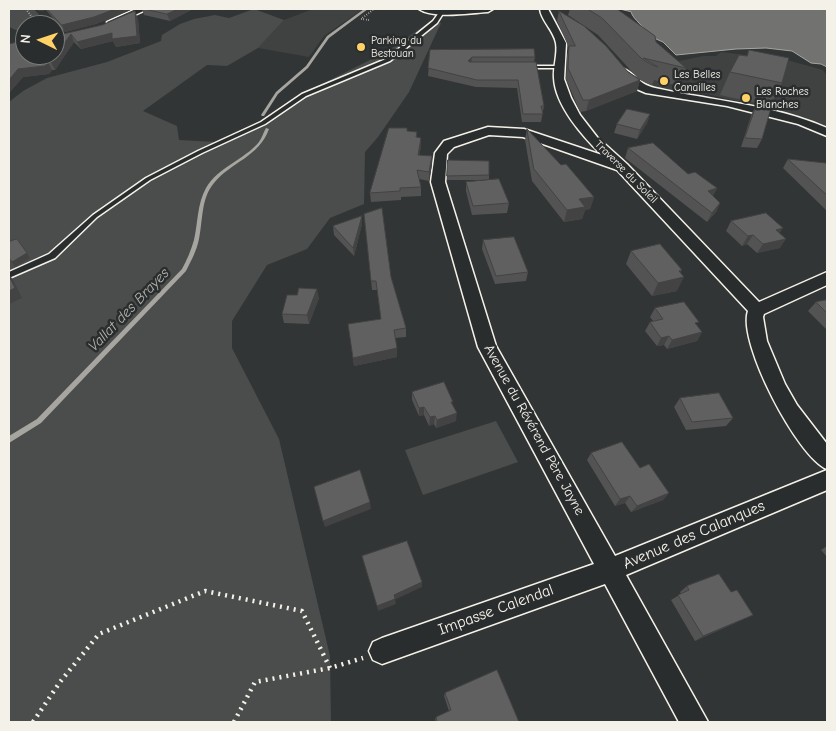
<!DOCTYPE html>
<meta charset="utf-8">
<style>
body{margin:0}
#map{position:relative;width:836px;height:731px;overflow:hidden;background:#323535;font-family:"Comic Neue",sans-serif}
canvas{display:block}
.frame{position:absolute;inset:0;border:10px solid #f4f1e8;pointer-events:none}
.north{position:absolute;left:15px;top:15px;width:50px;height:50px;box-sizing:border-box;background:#2a2d2e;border:1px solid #7b7b78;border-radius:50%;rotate:274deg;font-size:14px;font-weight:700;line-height:20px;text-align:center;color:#f4f1e8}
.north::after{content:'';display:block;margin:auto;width:18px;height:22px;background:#ffd166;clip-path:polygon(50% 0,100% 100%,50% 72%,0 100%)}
</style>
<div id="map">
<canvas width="836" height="731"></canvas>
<div class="frame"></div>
<div class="north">N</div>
</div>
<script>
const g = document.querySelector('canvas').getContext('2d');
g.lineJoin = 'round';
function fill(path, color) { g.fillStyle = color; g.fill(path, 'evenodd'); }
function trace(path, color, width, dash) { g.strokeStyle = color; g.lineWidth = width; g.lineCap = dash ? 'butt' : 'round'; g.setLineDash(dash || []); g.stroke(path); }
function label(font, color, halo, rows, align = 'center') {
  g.font = font + ' "Comic Neue",sans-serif'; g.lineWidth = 5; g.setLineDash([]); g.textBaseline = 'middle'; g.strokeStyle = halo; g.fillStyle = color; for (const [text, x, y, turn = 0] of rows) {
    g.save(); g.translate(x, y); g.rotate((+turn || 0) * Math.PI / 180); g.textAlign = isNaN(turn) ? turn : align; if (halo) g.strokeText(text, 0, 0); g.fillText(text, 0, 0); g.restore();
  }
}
fill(new Path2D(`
 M313,9h50l-39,27 -15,21 -51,-9 26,-28z
 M721,52l66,8 36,10 4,6v51l-23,-10 -97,-23h-17l-4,-4h-22l-19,-5 -20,-15 40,-6 38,-8h13z`), '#404242');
fill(new Path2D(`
 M9,9h25l14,16h-23v9l-16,-7z
 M254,9l30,11 -26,28 -31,18 -20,-1 -64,46 34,15 2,14 37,2 44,-20 42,-28 86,-43 43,-30 10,2 -32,69 -31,45 -13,15 -1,52 -34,14 -23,31 -40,16 -35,56v27l47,91 51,217 1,66h-322v-620l14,-11 24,-13 60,-16 54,-21 1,-6 18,-11 14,-5 21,-4 14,3z
 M496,421l22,41 -95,33 -18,-45z`), '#4b4d4c');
const water = new Path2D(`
 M620,9h207v58l-6,-3 -10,-1 -19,-12 -26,-3 -30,1 -60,6 -13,-13 -16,-7c-3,-10 -13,-14 -16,-23z`);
fill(water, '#727370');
trace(water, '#a6a5a0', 1);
fill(new Path2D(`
 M364,9h4l-39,29 -21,30 -30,26 -14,22h-2l-1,-1 15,-23 30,-26 21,-30z
 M266,128l3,1c-10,28 -38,33 -55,54 -13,15 -11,37 -15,56 -2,11 -8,22 -13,32l-145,152 -32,20v-7l28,-17 145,-150c5,-9 9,-19 12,-29 4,-17 3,-36 12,-52 12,-21 38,-28 53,-46 3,-4 4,-9 7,-14z`), '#a6a5a0');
const service = new Path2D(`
 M440,11l4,1 -7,11 -47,38 -84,35 -41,28 -63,29 -52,27 -53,37 -42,41 -46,20v-6l40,-18 44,-39 53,-37 52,-27 63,-29 41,-28 84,-35 47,-38z
 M527,66h32l2,1 -2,1h-34v-1z`);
const minor = new Path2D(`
 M136,9h12l-33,15h-6l-2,-2z
 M419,9h74l-5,3c-17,1 -55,7 -69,-3z
 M540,9h8l18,34 -2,36 7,19 9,17 17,22 30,27 132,138 68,-30v13l-63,29 -1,3 4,24 18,43 12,21 30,39v25c-29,-11 -90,-127 -79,-158l-131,-141 -94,-33 -34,-2 -35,12 -7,7 -2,28 51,164 119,210 212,-86v20l-201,85 82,147h-29l-74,-138 -223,80 -9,-4 -4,-9 4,-9 9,-4 212,-74 -116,-217 -47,-165 4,-29 9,-12 44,-14 36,2 78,26c-19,-18 -47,-50 -48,-77 -1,-11 4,-24 2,-35 -2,-12 -15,-23 -16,-34z
 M619,67c13,3 20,18 36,21 58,13 117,16 172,40v8l-29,-12 -71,-18 -81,-13 -14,-6 -17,-15 -1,-2 1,-2z`);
trace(service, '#f4f1e8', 3);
trace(minor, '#f4f1e8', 3);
trace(new Path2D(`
 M26,9l5,7v9
 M244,9h4
 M369,20l-8,-1 13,-10`), '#f4f1e8', 2, [0.5, 2]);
trace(new Path2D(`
 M33,722l27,-40 39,-48 106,-43 97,20 28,57 33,-10
 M234,722l21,-40 75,-14`), '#f4f1e8', 4.5, [2, 5]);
fill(service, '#2a2d2e');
fill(minor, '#2a2d2e');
fill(new Path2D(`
 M37,9h96l-37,15 -31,8 -19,-22 -7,1z
 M142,9h51l-23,12 -26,-6z
 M570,9h47l69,59 -7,18 -25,-6 -2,5 -6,-2 -6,-3 -3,11 -51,20 -6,1 -14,-33 1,-23 2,-8 -12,-27 2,-10 69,61 9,5 -39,-42 -30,-20z
 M138,19l2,24 -24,4 -3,-6 -32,8 -7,-7 -19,28h-3l-3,4 -26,3 -14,16v-49l54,-10z
 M430,50l105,7 -1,5 10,44 -3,16h-19l-5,-34 -41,-1 -48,-11z
 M730,72l52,11 -12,23 -50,-11z
 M757,104l5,35 -5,9 -16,-1 11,-34z
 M650,114l-3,9 -10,16 -23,-6 3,-9z
 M407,128v3l10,1v6l4,8 -2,9 13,1v8l-3,17 -10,-2 2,8v9l-20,1v3l-30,2 -1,-9z
 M527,129l34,36 33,32 -4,12 -5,1 -3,9 -18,3 -32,-41 -7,-41z
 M628,148l60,26 29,14 -4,8 7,7 -4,9 -9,10 -82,-64z
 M788,159l39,8v44l-44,-43z
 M448,160l41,15v5h-42z
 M466,182l43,21 -2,10 -35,2 -6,-24z
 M364,214l27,63 15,51v9l-11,1 2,19 -43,9 -6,-42 33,-5 -4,-29h-5z
 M731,221l49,12v15l-23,5 -10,-9 -5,2 -16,-15z
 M362,224l-8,32 -20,-21 -1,-9z
 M483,240l45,32 -2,9 -31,3 -13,-35z
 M631,251l46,40 -25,5 -26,-32z
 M319,298l-10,26 -25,-1 -2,-9z
 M827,300v30l-19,-19 8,-9z
 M655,308l42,17 5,7 -5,9 -30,8 -3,-4 -7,1 -12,-15 5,-9 3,-1 -3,-4z
 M412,392l41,14 3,15 -20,7 -2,-4 -5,2 -5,-11 -5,1 -7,-16z
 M680,398l53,20 -7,8 -40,4 -12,-23z
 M591,453l49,15 29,25 -6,7 -32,12 -6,-9 -10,3 -28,-46z
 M827,546v11l-6,-7z
 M687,586l44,6 22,23 -58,26 -24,-41 10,-6 -1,-2z
 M445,693l74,29h-83l-1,-2 1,-3 13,-6 -5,-15z`), '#525352');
fill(new Path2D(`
 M38,9h7l1,1 -7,1z
 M115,9h18l-37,15 -31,8 -3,-7z
 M178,9h15l-23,12 -3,-7z
 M135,11l3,8 2,24 -24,4 -3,-6 -32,8 -4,-7z
 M71,34l3,8 -19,28 -4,-8z
 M472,57l-1,7 -3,-3z
 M48,62l4,8 -3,4 -26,3 -14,16v-13l9,-11z
 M640,80l-3,11 -51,20 3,-11z
 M650,114l-3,9 -10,16 3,-9z
 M421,138v8l-3,18v-9z
 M432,156v8l-3,17v-9z
 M717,188l-5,10 -4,-7z
 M594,197l-4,12 -5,1 -3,9 -18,3 3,-12 12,-11z
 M720,203l-4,9 -9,10 5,-9z
 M362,216v8l-8,32 -1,-8z
 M783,228l-6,9 -1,-7z
 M753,235l-6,9 -5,2 6,-10z
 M17,239l13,19 -15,9 -3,-5z
 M786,239l-6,9 -23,5 6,-9z
 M682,270l-4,9 6,-2 -7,14 -25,5 6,-13 21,-12z
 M9,274l4,6 9,18 -13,6z
 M317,289l2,9 -10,26 -2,-9z
 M702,332l-5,9 -30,8 5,-9z
 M669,336l-5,9 -7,1 4,-8z
 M397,348v9l-43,9 -1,-8z
 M424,407v8l-5,1v-8z
 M457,413l-1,8 -20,7 1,-8z
 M435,416l-1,8 -5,2 1,-9z
 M669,493l-6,7 -32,12 6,-6z
 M630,496l-5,7 -10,3 5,-7z
 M370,502l1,7 -46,18 -2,-6z
 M422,582v5l-28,13v-5z
 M395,599l1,5 -18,7 -1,-5z
 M753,615l-9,4 -49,22 8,-5z`), '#424342');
const building = new Path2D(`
 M47,9h68l-21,8 -32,8z
 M145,9h33l-11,5z
 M588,9h29l38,27 1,6 30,26 -43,-10 15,9 -6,-2 -10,-6 -40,-41z
 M135,11l2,25 -25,3v-6l-35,9 -6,-8 -20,28h-3l-3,4 -27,3 -9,11v-36l12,-3 2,-2h2v16h30v-20l8,-1 39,-9z
 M559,11l25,15 22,20 22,26 12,8 -51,20h-6l-15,-32 1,-22h6z
 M534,49l1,8h-63l-4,4 2,1h66l8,44h-3l2,8h-20l-5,-34h-41l-49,-12 2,-18z
 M749,50l40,8 -7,25 -52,-11 9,-17 8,1z
 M757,104l14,4 -9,31 -17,-1z
 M627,109l23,5 -10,16 -23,-6z
 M389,128h18v3l10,1 -1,5 5,1 -3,17 14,1 -3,16 -12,-2 4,17 -21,1v3l-30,2z
 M527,129l34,36 5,-1 28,33 -15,2 6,8 -18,3 -33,-41z
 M653,143l35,31 7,-2 22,16 -9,3 12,12 -8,10 -84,-65z
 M788,159l38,4 1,4v28z
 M448,160l41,1v14l-42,1z
 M499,179l10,24 -36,3 -7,-24z
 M382,208l9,69 15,51 -12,2 3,18 -44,10 -5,-34 33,-5 -5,-38h-5l-7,-67z
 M766,213l17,15 -7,2 10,9 -23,5 -10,-9 -5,1 -17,-15z
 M362,216l-9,32 -20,-22z
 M514,237l14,35 -32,4 -13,-36z
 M17,239l10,14 -15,9 -3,-4v-16z
 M660,244l22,26 -3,1 5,6 -26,6 -27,-32z
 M9,276l6,12 -6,3z
 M299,288l18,1 -10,26 -25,-1 5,-19h10z
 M827,300v13l-11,-11z
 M684,302l15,20 -4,1 7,9 -30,8 -3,-4 -8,2 -11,-16 13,-3 -8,-11z
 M444,382l9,20h-2l6,11 -20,7 -2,-4 -5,1 -6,-10 -5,1 -7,-16z
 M719,393l14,25 -41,4 -12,-24z
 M622,442l18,26 9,-4 20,29 -32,13 -7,-10 -10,3 -29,-46z
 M360,470l10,32 -47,19 -9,-34z
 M407,541l15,41 -28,13 1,4 -18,7 -15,-50z
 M719,574l12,18 6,-2 16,25 -50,21 -25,-41 11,-5 -2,-4z
 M497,670l22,52h-82l-1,-5 15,-7 -6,-17z`);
fill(building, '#5f605f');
trace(building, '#424342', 1);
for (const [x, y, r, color] of [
 [361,47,5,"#ffd166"],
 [664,81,5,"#ffd166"],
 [746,98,5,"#ffd166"]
]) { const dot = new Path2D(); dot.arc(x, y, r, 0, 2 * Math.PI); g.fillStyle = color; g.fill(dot); trace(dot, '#2a2d2e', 2); }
label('11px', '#f4f1e8', '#2a2d2e', [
 ["Parking du",371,41],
 ["Bestouan",371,54],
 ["Les Belles",674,75],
 ["Canailles",674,88],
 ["Les Roches",756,92],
 ["Blanches",756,105]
], 'left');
label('11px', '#f4f1e8', '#2a2d2e', [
 ["Traverse du Soleil",626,172,45]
]);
label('14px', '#f4f1e8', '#2a2d2e', [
 ["Avenue du Révérend Père Jayne",534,430,61]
]);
label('italic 15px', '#b3b2ac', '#2a2d2e', [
 ["Vallat des Brayes",129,310,-46]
]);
label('16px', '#f4f1e8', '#2a2d2e', [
 ["Avenue des Calanques",694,535,-23],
 ["Impasse Calendal",496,610,-20]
]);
</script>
